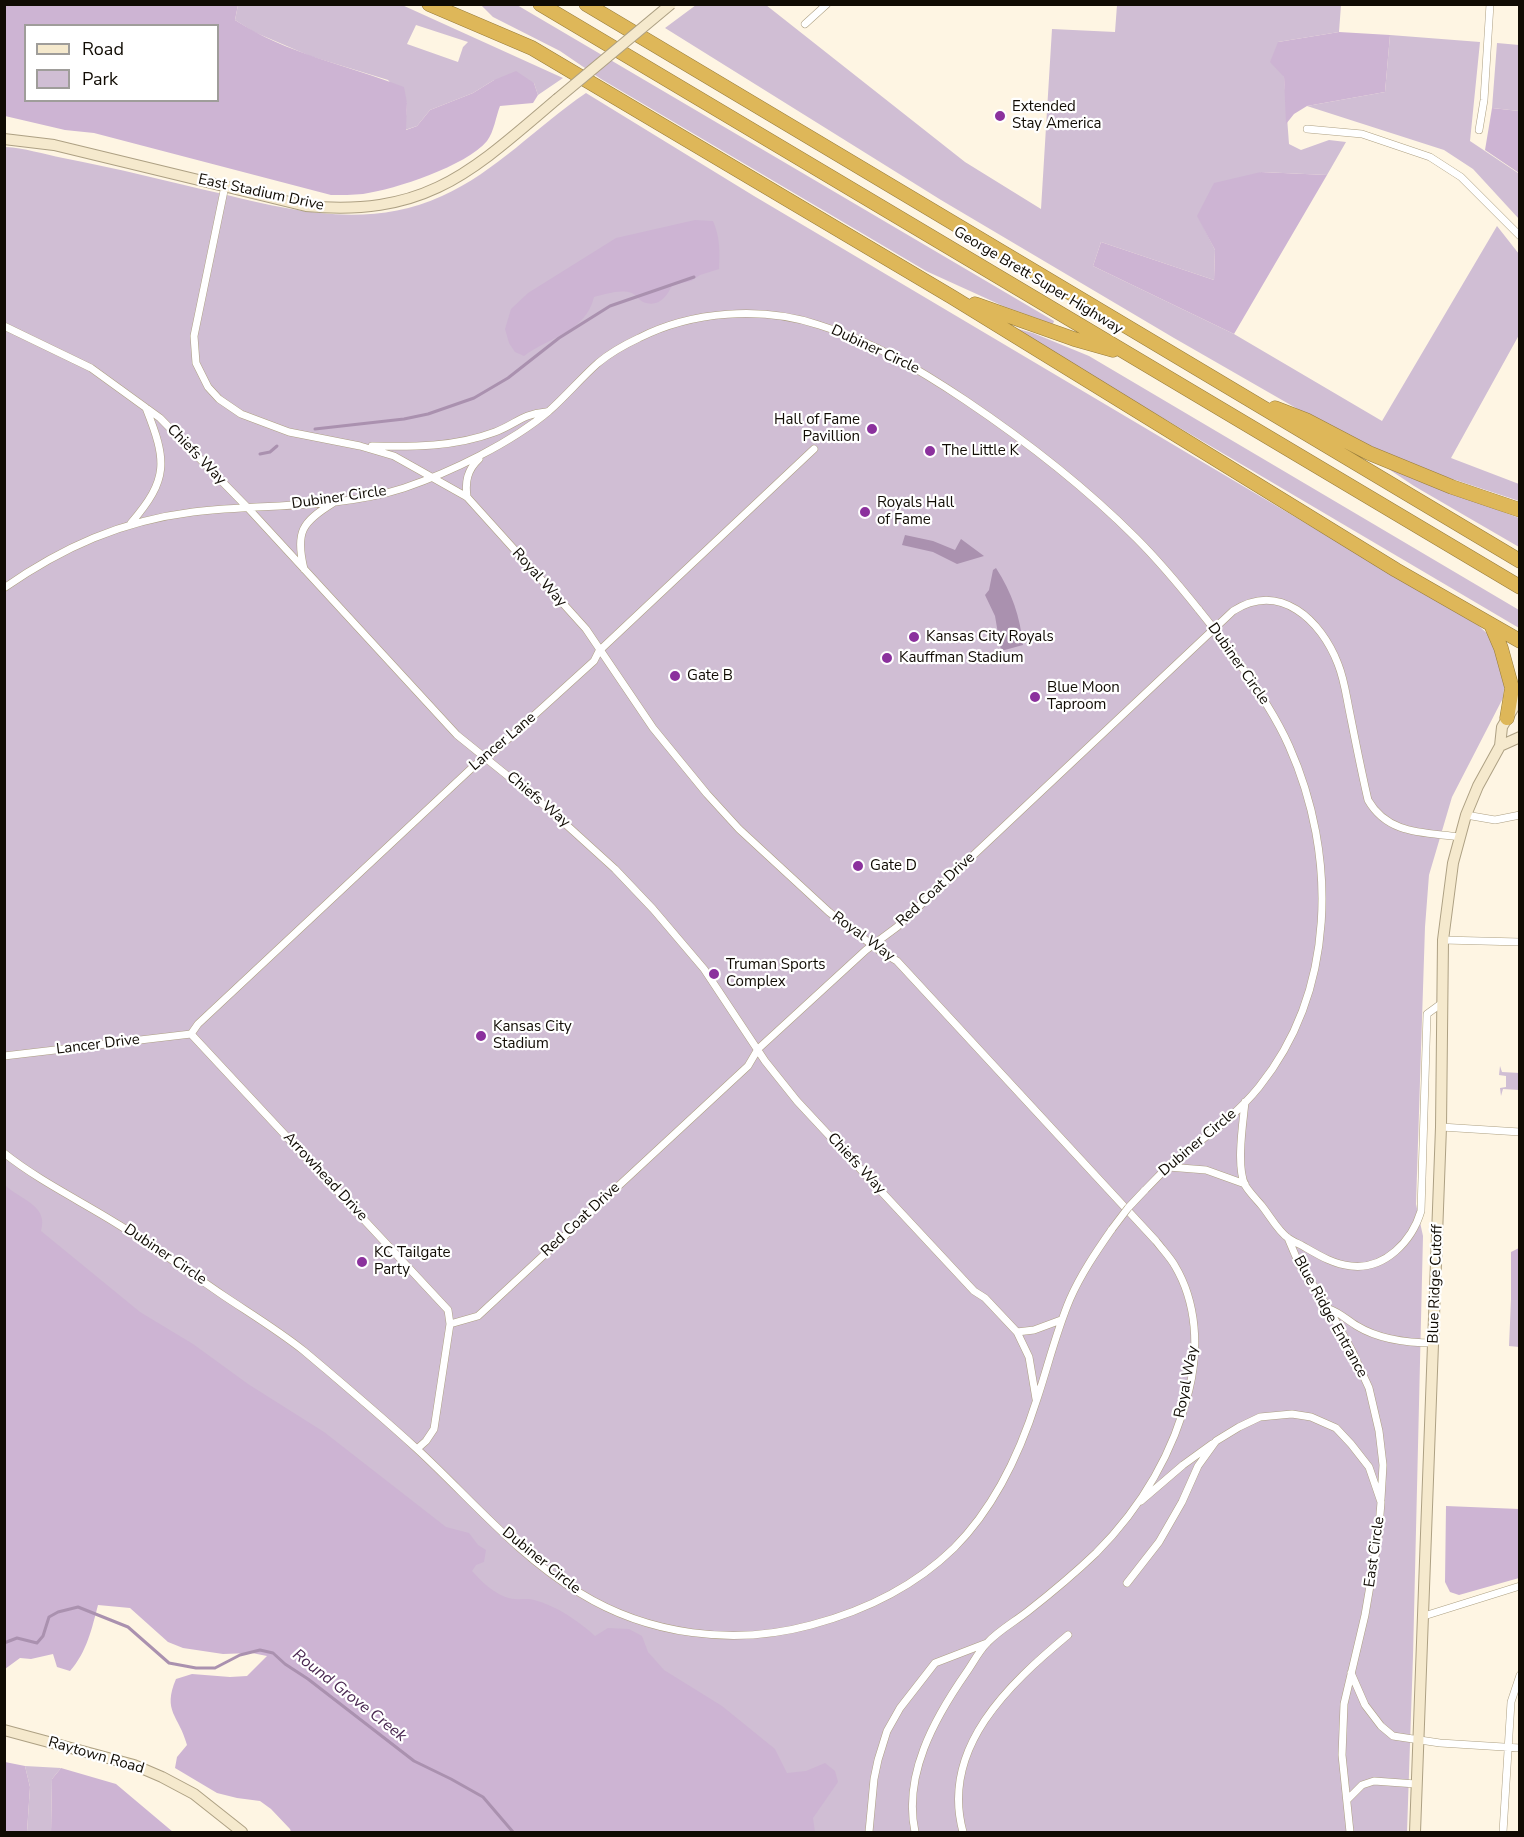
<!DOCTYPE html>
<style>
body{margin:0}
#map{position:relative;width:1524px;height:1837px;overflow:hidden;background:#fef5e3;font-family:"Nunito Sans",sans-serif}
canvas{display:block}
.frame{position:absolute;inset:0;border:6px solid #100b03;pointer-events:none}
.legend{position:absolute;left:24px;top:24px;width:195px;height:78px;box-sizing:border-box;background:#fff;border:2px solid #9f9d9a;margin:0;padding:8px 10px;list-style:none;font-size:18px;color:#100b03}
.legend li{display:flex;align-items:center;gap:12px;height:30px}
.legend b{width:30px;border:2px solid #9f9d9a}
</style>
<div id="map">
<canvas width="1524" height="1837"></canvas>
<div class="frame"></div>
<ul class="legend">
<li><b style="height:8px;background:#f5e9cd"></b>Road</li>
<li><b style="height:16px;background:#d0bed4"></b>Park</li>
</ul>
</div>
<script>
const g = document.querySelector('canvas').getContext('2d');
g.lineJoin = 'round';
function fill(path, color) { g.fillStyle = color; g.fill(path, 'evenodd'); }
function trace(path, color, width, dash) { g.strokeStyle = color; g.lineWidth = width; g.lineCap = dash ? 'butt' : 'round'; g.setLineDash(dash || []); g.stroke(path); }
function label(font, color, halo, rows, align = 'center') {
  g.font = font + ' "Nunito Sans",sans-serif'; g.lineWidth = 4.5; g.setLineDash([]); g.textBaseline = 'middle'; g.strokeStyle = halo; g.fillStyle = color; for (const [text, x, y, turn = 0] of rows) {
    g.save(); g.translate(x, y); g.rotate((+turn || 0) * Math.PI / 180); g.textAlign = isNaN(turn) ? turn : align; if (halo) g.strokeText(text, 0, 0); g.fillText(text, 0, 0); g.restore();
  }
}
fill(new Path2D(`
 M238,5h164l161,73 -25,17 -4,-12 -40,-3 -21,13 -43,17 -13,16 -12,4 2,-27 -19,-23 -78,-24 -56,-24 -19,-12zM416,25l52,17 -5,5 -5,15 -51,-18z
 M481,5h36l537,316 -1,3 -50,-18 -77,-35 -325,-192 -41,-28 -67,-34z
 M696,5h70l199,157 76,47 11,-180 63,3 2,-27h224l-2,27 -61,10 6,35 5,67 12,6 28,-10 17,2 -19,33 -66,-3 -63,44 17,34 -1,30 -113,-38 -8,24 141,68 148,87 115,-195 22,28v81l-68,123 68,26v17l-124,-41 -66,-33 -155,-89 -233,-138 -276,-172z
 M1390,35l90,7 -10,99 48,32 1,-1v47l-46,-50 -29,-19 -137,-44 78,-14z
 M1497,43l22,2v66l-27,-3z
 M586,93l168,103 725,430 13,12 13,42 -2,18 -51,99 -23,78 -4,52 -9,277 7,32 -10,420 -6,176h-642l-760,-594v-1091c19,1 39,7 58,11 53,10 107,24 160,36 73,18 147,35 219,2 54,-24 95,-70 144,-103z
 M1007,326l26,7 56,23 430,254v18z
 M1387,468l132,50v29l-105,-61z
 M1500,1066l2,6 18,1 -1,17 -16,-1 -2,7 -1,-8 6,-1v-11l-7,-1z
 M1511,1300h8v47l-10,-1z
 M25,1766l36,2 -9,11 -1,53h-24l3,-45z`), '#d0bed4');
fill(new Path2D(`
 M4,5h234l-3,15c52,34 112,45 169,67l3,16 -1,27 11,-4 13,-16 43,-17 21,-13 22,-9 18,12 4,12 -5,8 -33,3c-4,10 -6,26 -13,35 -21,25 -91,48 -124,53 -10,1 -22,1 -32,1l-237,-62 -29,-3 -60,-14zM26,26h192v74h-192z
 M1339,32l51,3 -5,57 -78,14 -13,8 -8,10 -2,-47 -14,-15 8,-20z
 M1492,108l27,3v62l-34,-23z
 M1261,172l66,3 -93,159 -141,-68 8,-24 113,38 1,-30 -18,-34 17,-33z
 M695,220l18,1c7,16 7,31 6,48l-19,6 -9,6 -19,4c-5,12 -14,23 -29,17 -4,-2 -7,-7 -11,-9 -12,-4 -26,1 -38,4 -8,35 -45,40 -70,59l-9,-4 -6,-9 -4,-14 6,-20 17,-16 88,-55z
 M5,1185c15,15 44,20 36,46l99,81 53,32 55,40 76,48 122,95 23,6 9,12 8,5 -2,12 -8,3 -4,6c10,11 26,27 43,28 6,1 12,-1 19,1 23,6 43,20 61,36l13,-8 21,1 13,7 6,16 16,18 58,36 53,43 12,24 19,-2 19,-8 10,8 3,11 -25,36 2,14h-524l-1,-3 -19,-20 -11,-8 -23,-3 -20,-5 -42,-25 2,-11 10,-12c-8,-30 -25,-33 -11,-66l16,-5 38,3 17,-1 20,-20 -15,-3 -29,1 -40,-6 -15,-6 -38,-34 -32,-3c-6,23 -11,47 -28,66l-13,-4 -4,-13 -22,5 -11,-1 -15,11z
 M1519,1248v52h-8v-48z
 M1519,1500v78l-60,17 -9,-3 -5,-10 1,-76 73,3z
 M5,1762l20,4 5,21 -3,45h-22z
 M61,1768l55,16 57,48h-122l1,-53z`), '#cdb4d3');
fill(new Path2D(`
 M905,535l28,6 22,9 6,-11 23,17 -27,8 -24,-12 -31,-7z
 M996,568c16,25 24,48 27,77l-22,6 -6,-35 -10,-21 4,-5 4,-20z`), '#aa91af');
trace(new Path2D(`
 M315,429l89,-10 24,-5 46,-16 34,-20 51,-40 51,-32 84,-29
 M260,454l10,-2 7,-6
 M4,1643l13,-5 20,5 6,-7 6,-19 9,-5 20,-5 50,20 41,36 27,5h19l25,-13 20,-5 13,3 12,11 23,15 106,82 37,18 32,18 30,35`), '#aa91af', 3);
const street = new Path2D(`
 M805,24l22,-20
 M1307,129l55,5 68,23 31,20 59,59
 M1479,130l5,-30 6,-96
 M225,186l-31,150 2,27 12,24 11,12 22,15 48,18 71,14 34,10 73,41 119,132 67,99 54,66 32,35 90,83 51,39 17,10 259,280c6,8 14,16 19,25 22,37 24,83 14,124 -15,62 -48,118 -93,163 -22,21 -46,41 -69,59 -13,10 -29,19 -40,31 -8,8 -14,20 -21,30 -32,46 -63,102 -51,159
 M4,326l87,42 69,50 88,90 209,227 93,75 65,59 38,40 51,60 61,92 32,40 177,190 11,7 32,34 17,-2 27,-10
 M372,446c41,1 83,1 123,-14 21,-8 27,-18 51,-20
 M467,497c-2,-15 0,-27 12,-38
 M131,523c38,-44 36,-62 15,-115
 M304,569c-9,-37 -2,-47 29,-66
 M4,588c59,-41 117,-67 189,-76 70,-9 143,-2 211,-24 47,-16 107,-45 145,-77 17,-15 32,-33 49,-48 12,-10 26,-18 41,-25 53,-27 123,-32 180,-13 53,16 101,45 146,75 61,41 119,86 171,138 22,22 43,47 63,72
 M1466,815l29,5 25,-5
 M1443,940l77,2
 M191,1034l7,-10 277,-259 12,-7 107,-97 5,-10 215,-202
 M191,1034l257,276 2,14
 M4,1056l187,-22
 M1245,1102c-2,21 -9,64 0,83 4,7 12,15 17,21 8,10 16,25 26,32 4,3 9,5 13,7 16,9 31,19 50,21 34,4 61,-25 70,-55l6,-197 15,-11
 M1441,1127l79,5
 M4,1153c35,28 77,48 115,72 36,22 70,47 105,71 27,18 55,35 80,55 38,32 77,65 113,98 53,49 101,107 163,144 68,42 154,53 231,32 53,-14 103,-38 143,-77 40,-40 66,-95 83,-149 11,-33 19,-67 33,-100 11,-25 26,-47 42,-70
 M1168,1167l38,3 39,14
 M1144,1191c10,-10 19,-20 29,-29 30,-24 61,-44 86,-75 77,-96 79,-231 30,-341 -16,-36 -40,-68 -62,-101
 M1288,1238l11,26 30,45 23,42 17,37 10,43 4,34 -2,34
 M1329,1309c10,3 18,11 28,17 23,14 50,17 77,17
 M1017,1332l12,25 7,42
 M417,1449l9,-8 8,-12 16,-105 28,-8 270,-250 10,-17 108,-99 31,-23 336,-316c47,-30 88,9 105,53 6,15 8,30 11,45 6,30 12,61 19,91 20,35 56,32 92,37
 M1141,1501l42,-36 29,-21
 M1127,1583l32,-41 23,-40 16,-36 18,-25 23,-14 21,-10 32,-3 19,3 25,11 15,16 18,23 12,35 -3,37 -13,76 -21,89 -2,51 8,77
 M1424,1616l96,-30
 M1351,1673l14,32 16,21 12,10 47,7 80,5
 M1347,1800l15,-15 12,-4 42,3
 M869,1832l5,-53 4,-19 9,-29 13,-23 35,-45 52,-20
 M963,1832c-23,-84 46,-148 105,-197
 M1503,1832l8,-130 9,-27`);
const secondary = new Path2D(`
 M4,139l50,6 252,61c121,11 165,-34 251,-107
 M1500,746l20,-9
 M4,1730l130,35 28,12 32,17 48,38
 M1415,1832l26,-705 2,-187 10,-77 13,-48 12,-29 22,-40 2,-19 18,-30`);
const highway = new Path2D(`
 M429,4l103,44 420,249 444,273 124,71
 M540,4l980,583
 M586,4l934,557
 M975,304l99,35 39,11
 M1275,408l31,12 63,33 83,34 68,23
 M1492,627l9,21 11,40 -5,30`);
trace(street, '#ada083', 8);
trace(secondary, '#ada083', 12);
trace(highway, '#967b3b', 15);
trace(street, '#fff', 7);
trace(secondary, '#f5e9cd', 10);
trace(highway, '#deb759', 14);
const streetBridge = new Path2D(`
 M1199,610l28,35
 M1112,1229l16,-21 16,-17`);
const secondaryBridge = new Path2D(`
 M557,99l114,-95`);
trace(streetBridge, '#ada083', 8, []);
trace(secondaryBridge, '#ada083', 12, []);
trace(streetBridge, '#fff', 7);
trace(secondaryBridge, '#f5e9cd', 10);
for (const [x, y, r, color] of [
 [1000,116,6,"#8b319d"],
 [872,429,6,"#8b319d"],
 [930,451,6,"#8b319d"],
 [865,512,6,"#8b319d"],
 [914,637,6,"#8b319d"],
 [887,658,6,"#8b319d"],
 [675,676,6,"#8b319d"],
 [1035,697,6,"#8b319d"],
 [858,866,6,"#8b319d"],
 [714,974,6,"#8b319d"],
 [481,1036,6,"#8b319d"],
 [362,1262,6,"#8b319d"]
]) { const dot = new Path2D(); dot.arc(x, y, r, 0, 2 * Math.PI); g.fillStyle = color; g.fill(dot); trace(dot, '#fff', 2); }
label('15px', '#100b03', '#fff', [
 ["Extended",1012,107],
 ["Stay America",1012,124],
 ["Hall of Fame",860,420,"right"],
 ["Pavillion",860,437,"right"],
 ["The Little K",942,451],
 ["Royals Hall",877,503],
 ["of Fame",877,520],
 ["Kansas City Royals",926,637],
 ["Kauffman Stadium",899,658],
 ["Gate B",687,676],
 ["Blue Moon",1047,688],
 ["Taproom",1047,705],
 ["Gate D",870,866],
 ["Truman Sports",726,965],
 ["Complex",726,982],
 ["Kansas City",493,1027],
 ["Stadium",493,1044],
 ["KC Tailgate",374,1253],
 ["Party",374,1270]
], 'left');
label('15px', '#100b03', '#fff', [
 ["East Stadium Drive",261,193,12],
 ["George Brett Super Highway",1038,281,31],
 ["Dubiner Circle",875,350,25],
 ["Chiefs Way",196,455,46],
 ["Dubiner Circle",339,498,-8],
 ["Royal Way",539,578,48],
 ["Dubiner Circle",1238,664,55],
 ["Lancer Lane",503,742,-40],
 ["Chiefs Way",538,800,40],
 ["Red Coat Drive",936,890,-43],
 ["Royal Way",863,937,36],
 ["Lancer Drive",98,1045,-7],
 ["Dubiner Circle",1198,1143,-40],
 ["Chiefs Way",856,1164,47],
 ["Arrowhead Drive",325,1177,47],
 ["Red Coat Drive",581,1220,-43],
 ["Dubiner Circle",165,1255,34],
 ["Blue Ridge Cutoff",1436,1284,-88],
 ["Blue Ridge Entrance",1330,1317,61],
 ["Royal Way",1187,1382,-79],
 ["East Circle",1375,1552,-82],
 ["Dubiner Circle",541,1561,39],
 ["Raytown Road",96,1756,16]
]);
label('italic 16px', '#492750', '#fff', [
 ["Round Grove Creek",349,1696,38]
]);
</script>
